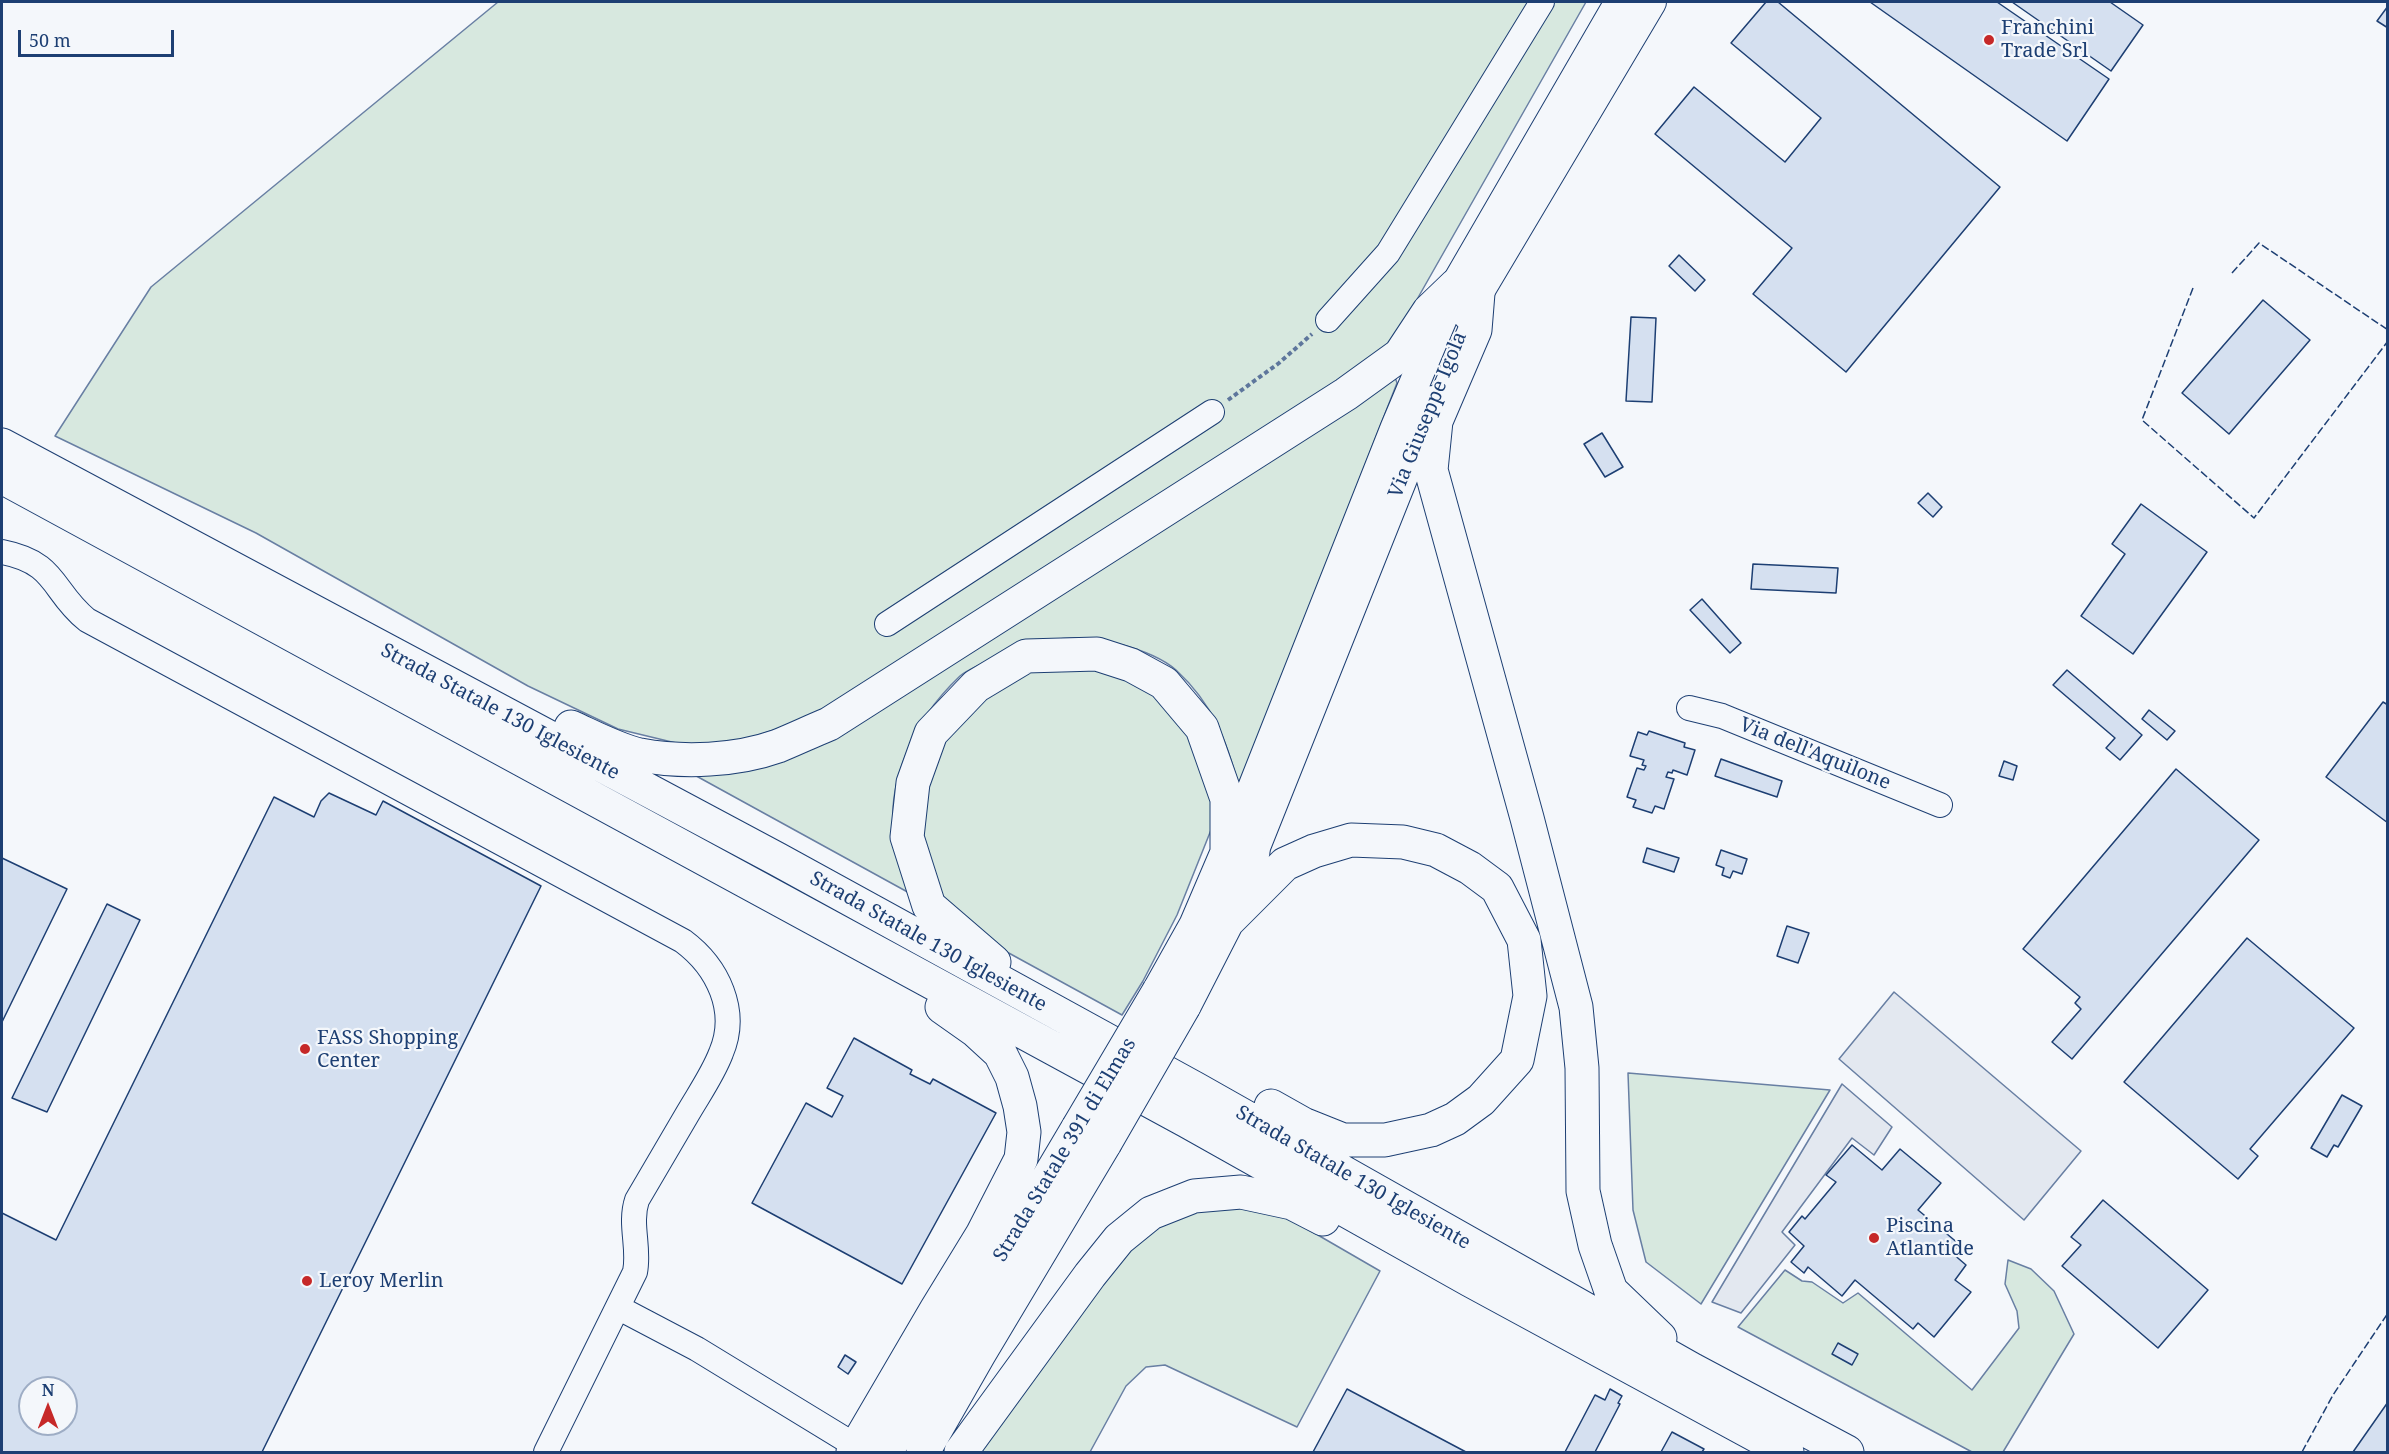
<!DOCTYPE html>
<style>
body{margin:0}
#map{position:relative;width:2389px;height:1454px;overflow:hidden;background:#f4f7fb;font-family:"Noto Serif",serif}
canvas{display:block}
.frame{position:absolute;inset:0;border:3px solid #1d3f73;pointer-events:none}
.north{position:absolute;left:18px;top:1376px;width:60px;height:60px;box-sizing:border-box;background:#f4f7fb;border:2px solid #9eadc5;border-radius:50%;rotate:0deg;font-size:16px;font-weight:700;line-height:24px;text-align:center;color:#1d3f73}
.north::after{content:'';display:block;margin:auto;width:21px;height:27px;background:#c62828;clip-path:polygon(50% 0,100% 100%,50% 72%,0 100%)}
.scale{position:absolute;left:18px;top:30px;width:156px;height:27px;box-sizing:border-box;border:3px solid #1d3f73;border-top:0;padding-left:8px;font-size:18px;line-height:21px;white-space:nowrap;color:#1d3f73;-webkit-text-stroke:4px #f4f7fb;paint-order:stroke}
</style>
<div id="map">
<canvas width="2389" height="1454"></canvas>
<div class="frame"></div>
<div class="north">N</div>
<div class="scale">50 m</div>
</div>
<script>
const g = document.querySelector('canvas').getContext('2d');
g.lineJoin = 'round';
function fill(path, color) { g.fillStyle = color; g.fill(path, 'evenodd'); }
function trace(path, color, width, dash) { g.strokeStyle = color; g.lineWidth = width; g.lineCap = dash ? 'butt' : 'round'; g.setLineDash(dash || []); g.stroke(path); }
function label(font, color, halo, rows, align = 'center') {
  g.font = font + ' "Noto Serif",serif'; g.lineWidth = 4.5; g.setLineDash([]); g.textBaseline = 'middle'; g.strokeStyle = halo; g.fillStyle = color; for (const [text, x, y, turn = 0] of rows) {
    g.save(); g.translate(x, y); g.rotate((+turn || 0) * Math.PI / 180); g.textAlign = isNaN(turn) ? turn : align; if (halo) g.strokeText(text, 0, 0); g.fillText(text, 0, 0); g.restore();
  }
}
const green = new Path2D(`
 M498,2h1088l-179,315 -22,34 -574,367 -83,27 -48,-1 -62,-15 -90,-43 -272,-153 -201,-97 96,-149z
 M1394,374l3,9 -158,405c-12,-47 -26,-84 -63,-118 -16,-14 -38,-21 -57,-26 -47,-13 -93,-4 -136,19 -7,4 -17,8 -23,13 -23,22 -43,49 -54,78 -7,18 -13,38 -13,58 0,29 10,55 20,83l-224,-123 56,-3z
 M1057,664l74,10 65,57 18,68 -3,31 -34,85 -34,66 -21,34 -137,-75 -34,-31 -17,-26 -18,-65 6,-33 34,-67 61,-45z
 M1628,1073l202,17 -129,214 -55,-42 -13,-52z
 M1229,1205l56,11 95,55 -83,156 -132,-62 -19,2 -20,19 -36,66h-115l149,-199 41,-32 25,-9z
 M2008,1260l23,9 23,22 20,43 -71,118h-31l-234,-125 47,-57 17,11 10,1 31,21 15,-10 114,97 47,-62 -2,-17 -12,-27z`);
fill(green, '#d7e8df');
trace(green, '#687fa3', 1.5);
const parking = new Path2D(`
 M1894,992l187,159 -57,69 -185,-161z
 M1842,1084l50,43 -18,28 -22,-17 -70,94 13,13 -54,68 -29,-11z`);
fill(parking, '#e3e8f0');
trace(parking, '#687fa3', 1.5);
const building = new Path2D(`
 M1766,2h12l222,185 -154,185 -93,-78 39,-46 -137,-114 39,-47 91,75 36,-44 -90,-75z
 M1870,2h127l112,77 -42,62z
 M2012,2h98l33,23 -32,46z
 M2388,6v22l-11,-7z
 M1679,255l26,25 -10,11 -26,-25z
 M2263,300l47,40 -81,94 -47,-41z
 M1631,317l25,1 -4,84 -26,-1z
 M1602,433l21,34 -18,10 -21,-33z
 M1928,493l14,14 -9,10 -15,-14z
 M2141,504l66,48 -74,102 -52,-38 44,-62 -13,-10z
 M1753,564l85,4 -2,25 -85,-4z
 M1702,599l39,44 -11,10 -40,-43z
 M2067,670l75,65 -22,25 -14,-12 9,-10 -62,-53z
 M2383,702l5,3v118l-62,-46z
 M2149,710l26,21 -8,9 -25,-21z
 M1649,731l36,12 -1,4 11,3 -8,25 -14,-5 -1,3 -4,-1 -2,5 8,2 -10,30 -9,-3 -3,7 -19,-6 3,-7 -9,-3 10,-29 7,2 2,-4 -4,-1 2,-5 -14,-4 8,-24 9,3z
 M1721,759l61,22 -5,16 -62,-21z
 M2004,761l13,5 -4,14 -14,-4z
 M2176,769l83,71 -187,219 -20,-17 29,-33 -6,-6 5,-6 -57,-48z
 M329,793l47,22 7,-14 158,85 -279,566h-260v-239l54,27 218,-443 40,20 7,-16zM30,1388h36v36h-36z
 M1647,848l32,10 -5,14 -31,-10z
 M1721,850l26,9 -5,15 -9,-3 -3,7 -8,-3 2,-7 -8,-3z
 M2,858l65,31 -65,133z
 M107,904l33,16 -93,192 -35,-14z
 M1787,926l22,7 -11,30 -21,-7z
 M2247,938l107,90 -104,121 8,7 -20,23 -114,-97z
 M854,1038l58,32 -2,4 20,10 3,-5 63,34 -94,171 -150,-81 54,-100 26,14 11,-21 -16,-8z
 M2342,1095l20,11 -24,41 -4,-2 -7,12 -16,-9z
 M1852,1145l30,25 18,-21 41,34 -23,27 41,34 -7,9 14,12 -11,15 16,12 -37,45 -16,-14 -5,6 -58,-49 -13,16 -34,-29 -4,6 -13,-11 13,-16 -15,-14 13,-16 3,3 31,-37 -10,-7z
 M2103,1200l105,90 -50,58 -96,-82 19,-21 -10,-8z
 M1838,1343l20,11 -6,11 -20,-11z
 M845,1355l11,7 -8,12 -10,-7z
 M1347,1389l119,63h-153z
 M1610,1389l12,7 -4,7 2,1 -25,48h-30l30,-57 10,5z
 M2388,1402v50h-35z
 M1672,1432l32,17 -2,3h-41z`);
fill(building, '#d5e0f0');
trace(building, '#1d3f73', 1.5);
const minor = new Path2D(`
 M1328,320l60,-67 154,-251
 M2,552c56,11 49,39 85,68l596,321c35,26 56,70 38,112 -8,21 -22,41 -33,60 -17,29 -34,58 -51,87 -8,24 3,48 -2,72l-89,180
 M887,624l325,-212
 M1689,708l33,8 218,89
 M619,1308l78,41 159,97`);
const major = new Path2D(`
 M1468,315l10,-22 173,-291
 M1232,841l164,-414 60,-142 164,-283
 M1253,852l180,-451`);
const highway = new Path2D(`
 M1478,293l-3,37 -39,91 -5,49 96,348 49,189 6,61 1,123 12,54 16,46 49,47
 M2,445l775,414 419,230 497,281 154,82
 M2,477l1185,644 283,159 317,172
 M571,727c22,10 46,23 69,28 43,8 96,6 138,-9 17,-7 34,-15 51,-22l517,-330 54,-39 29,-44 27,-26
 M1227,922l58,-58 29,-13 37,-11 52,2 33,8 34,18 27,20 27,52 6,56 -13,64 -36,40 -26,19 -24,11 -46,10h-42l-40,-16 -32,-18
 M994,962l-65,-56 -22,-69 6,-54 18,-50 45,-47 50,-30 71,-2 34,11 33,18 38,45 25,71v54
 M1159,991l37,-66 36,-84
 M1184,1006l43,-84 26,-70
 M853,1452l83,-142 46,-75 39,-76 3,-27 -4,-26 -8,-29 -12,-24 -24,-22 -34,-24
 M886,1452l192,-324
 M923,1452l56,-98 126,-211
 M961,1452l129,-177 29,-36 32,-26 43,-17 47,-4 51,11 31,16`);
trace(minor, '#1d3f73', 26);
trace(major, '#1d3f73', 32);
trace(highway, '#1d3f73', 35);
trace(new Path2D(`
 M1228,400l51,-37 33,-29`), '#5e769c', 4, [4.5, 3]);
trace(minor, '#f4f7fb', 24);
trace(major, '#f4f7fb', 30);
trace(highway, '#f4f7fb', 33);
const highwayBridge = new Path2D(`
 M1078,1128l81,-137
 M1105,1143l79,-137`);
trace(highwayBridge, '#1d3f73', 35, []);
trace(highwayBridge, '#f4f7fb', 33);
trace(new Path2D(`
 M2232,273l27,-30 129,87
 M2193,288l-51,132 112,98 134,-177
 M2302,1452l31,-57 55,-82`), '#1d3f73', 1.5, [8, 3]);
for (const [x, y, r, color] of [
 [1989,40,6,"#c62828"],
 [305,1049,6,"#c62828"],
 [1874,1238,6,"#c62828"],
 [307,1281,6,"#c62828"]
]) { const dot = new Path2D(); dot.arc(x, y, r, 0, 2 * Math.PI); g.fillStyle = color; g.fill(dot); trace(dot, '#f4f7fb', 2); }
label('20px', '#1d3f73', '#f4f7fb', [
 ["Franchini",2001,28],
 ["Trade Srl",2001,51],
 ["FASS Shopping",317,1038],
 ["Center",317,1061],
 ["Piscina",1886,1226],
 ["Atlantide",1886,1249],
 ["Leroy Merlin",319,1281]
], 'left');
label('20px', '#1d3f73', '#f4f7fb', [
 ["Via Giuseppe Igola",1428,415,-68],
 ["Strada Statale 130 Iglesiente",500,712,28],
 ["Via dell'Aquilone",1815,754,22],
 ["Strada Statale 130 Iglesiente",928,942,29],
 ["Strada Statale 391 di Elmas",1065,1150,-59],
 ["Strada Statale 130 Iglesiente",1353,1178,30]
]);
</script>
